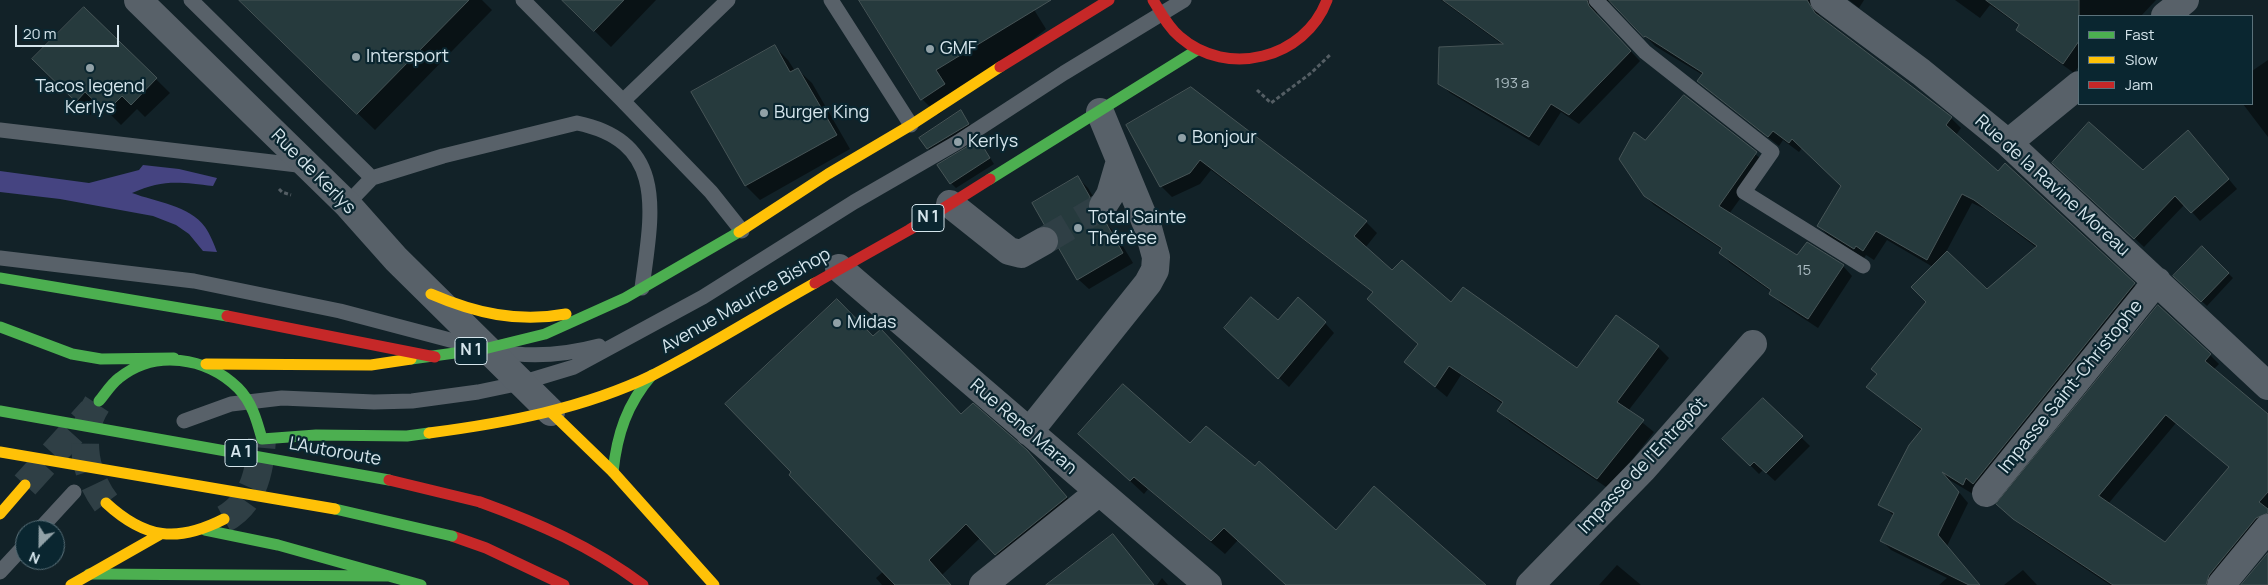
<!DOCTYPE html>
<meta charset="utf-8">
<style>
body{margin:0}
#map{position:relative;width:2268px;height:585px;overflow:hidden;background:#122228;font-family:Manrope,sans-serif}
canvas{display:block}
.legend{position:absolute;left:2078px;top:15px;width:175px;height:90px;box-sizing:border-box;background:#0a2630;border:1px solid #5b727b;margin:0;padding:6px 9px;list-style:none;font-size:15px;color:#d5e5ec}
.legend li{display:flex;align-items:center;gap:10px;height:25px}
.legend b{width:25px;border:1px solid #5b727b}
.north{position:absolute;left:15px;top:520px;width:50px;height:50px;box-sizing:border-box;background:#0a2630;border:1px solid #5b727b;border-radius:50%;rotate:203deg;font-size:14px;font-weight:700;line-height:20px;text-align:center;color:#d5e5ec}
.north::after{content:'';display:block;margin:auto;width:18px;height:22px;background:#91a1a7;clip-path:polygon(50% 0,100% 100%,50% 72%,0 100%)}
.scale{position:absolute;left:15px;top:25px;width:104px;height:22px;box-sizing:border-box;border:2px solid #d5e5ec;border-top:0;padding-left:6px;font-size:15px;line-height:18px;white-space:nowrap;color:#d5e5ec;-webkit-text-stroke:4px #0a2630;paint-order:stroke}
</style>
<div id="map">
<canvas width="2268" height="585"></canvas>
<ul class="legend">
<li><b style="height:6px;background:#4caf50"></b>Fast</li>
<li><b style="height:6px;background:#ffc107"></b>Slow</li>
<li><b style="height:6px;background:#c62828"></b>Jam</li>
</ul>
<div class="north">N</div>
<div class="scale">20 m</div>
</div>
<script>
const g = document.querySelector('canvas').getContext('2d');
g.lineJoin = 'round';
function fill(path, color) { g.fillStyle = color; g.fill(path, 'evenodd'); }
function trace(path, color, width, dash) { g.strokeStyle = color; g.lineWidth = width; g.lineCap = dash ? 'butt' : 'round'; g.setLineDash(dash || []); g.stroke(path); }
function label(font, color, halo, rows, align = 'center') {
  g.font = font + ' Manrope,sans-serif'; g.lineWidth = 4.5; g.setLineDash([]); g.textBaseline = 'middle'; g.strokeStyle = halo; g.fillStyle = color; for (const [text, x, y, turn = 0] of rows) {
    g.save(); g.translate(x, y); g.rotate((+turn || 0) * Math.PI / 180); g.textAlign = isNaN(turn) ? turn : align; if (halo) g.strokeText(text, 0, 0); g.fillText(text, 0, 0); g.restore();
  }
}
fill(new Path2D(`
 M143,165l36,4 38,9 -4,8c-32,-4 -51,-7 -81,7 24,9 57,12 73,34 5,7 9,17 12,25l-14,-1 -14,-17 -13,-9 -23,-9 -93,-17 -60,-7v-21l89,12 50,-13z`), '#454481');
fill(new Path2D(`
 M240,0h242l10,10 -117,120z
 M563,0h93l-45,47z
 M861,0h167l18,29 -108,86 -16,-16z
 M1441,0h381l-4,9 1,6 132,103 10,10 -5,7 42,38 7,-9 139,130 -167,192 -4,8 -25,-15 20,24 -21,43 33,39h-41l8,-7 -56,-28 -9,-9 12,-25 -14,-12 42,-73 -54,-45 60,-84 5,-35 -46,-27 -13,20 -8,-5 -2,3 -36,-22 -9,-10 24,-40 -41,-38 -3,4 -16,-12 -4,6 -71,-56 -10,-9 5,-6 -48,-29 -42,-43 -9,-3 -8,8 2,9 42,44 -61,63 -18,-12 -22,34 -89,-53 -10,-10 63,-38zM1972,203l13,6 52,39 -50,43 -41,-39z
 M1849,0h15l-5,8z
 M1955,0h201l-15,16h-62v50l-5,7 -46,-33 -10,-11 2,-3 -30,-21 -10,13z
 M84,8l86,85 -25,24 -8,-8 -16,16 -21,-21 -10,11 -56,-56z
 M775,47l13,13 7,11 3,-1 14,13 38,66 -90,51 -14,-14 -53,-93z
 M2268,60v77l-25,-33h9v-33z
 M1684,96l82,67 -37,51 69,43 45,9 9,10 -34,52 -38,-25 -8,-11 -42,-29 -9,-10 2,-3 -69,-45 -11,-11 2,-52z
 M961,112l12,17 -40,24 -5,-5z
 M1127,125l239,97 11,11 -12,15 27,24 185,98 39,-53 42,30 11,11 -41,53 26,21 -45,57 -99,-67 -11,-11 4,-7 -42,-29 -14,22 -42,-35 14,-17 -51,-46 6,-6 -163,-123 -11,14 -28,13 -11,-11z
 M979,141l15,23 -38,24 -5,-5z
 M2197,141l40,48 -37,32 -15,-17 -41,43 -81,-75h80z
 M1078,178l10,10 12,20 -3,8 1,5 6,1 11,11 18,30 -44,26 -11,-10 -18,-43 -14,-11z
 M2202,248l31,30 -26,28 -32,-30z
 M1278,322l47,1 9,10 -45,54 -53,-49z
 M873,337l89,78 65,36 53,61 -72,54 -28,-28 -38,37 9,10h-69l-6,-7 8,-7z
 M2210,355l9,9 -6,6 55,47v107l-51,61h-107l-87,-58 -16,-14zM2176,423l53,44 -64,77 -57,-40z
 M1763,400l47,46 -35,35 -12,-11 -4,4 -35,-35z
 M1080,434l110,11 146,87 148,53h-197l-49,-45 -13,14 -77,-65 -4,5z
 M1113,536l41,49h-106z
 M1617,565l24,20h-42z
 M2023,570l14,15h-33z
 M1162,578l6,7h-11z`), '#0007');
const building = new Path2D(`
 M239,0h230l-112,114z
 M562,0h62l-30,31z
 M859,0h192l-115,70 9,14 -24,16z
 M1443,0h144l2,6 42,45 -62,64 -18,-11 -22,33 -91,-53 1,-37 64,-3z
 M1609,0h198l8,13 137,104 -6,8 52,46 7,-8 130,120 -162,201 -7,-6 -3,7 -21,-13 17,20 -21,43 42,50h-11l-89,-44 14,-28 -16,-8 31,-60 13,-16 -56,-42 11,-13 -6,-5 55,-67 -15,-15 36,-36 40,38 50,-43 -63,-46 -12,-6 -35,66 -51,-29 -13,20 -7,-5 -2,3 -37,-23 24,-40 -49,-47 -3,4 -16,-12 -5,6 -71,-56 6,-8 -58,-37 -1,1z
 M1986,0h93v41l-16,23 -47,-34 3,-5z
 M84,7l73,71 -26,27 -9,-9 -16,16 -21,-20 -9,10 -44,-43z
 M775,45l15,27 8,-4 39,67 -92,51 -54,-94z
 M1191,87l176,134 -13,15 38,34 10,-10 49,42 12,-15 114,81 39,-53 43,31 -42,56 27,18 -47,59 -100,-68 6,-9 -54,-36 -14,21 -31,-25 14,-18 -51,-45 6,-7 -173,-132 -10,13 -30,14 -34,-62z
 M1684,95l73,57 -38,54 78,49 10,-13 37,23 -36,54 -39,-25 2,-4 -52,-37 3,-5 -78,-52 -25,-37 15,-27 11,8z
 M961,110l8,14 -42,25 -8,-11z
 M2089,122l54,48 45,-40 41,49 -38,34 -16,-17 -41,43 -82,-76z
 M979,140l11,18 -40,26 -13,-19z
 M1078,176l12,21 -3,8 2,9 6,5 10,2 18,32 -46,27 -19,-33 2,-6 -3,-8 -5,-5 -7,-2 -13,-23z
 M2202,246l27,27 -28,29 -28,-26z
 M1251,297l27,23 20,-23 28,25 -48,57 -54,-51z
 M837,299l36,37 8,-7 80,85 12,-11 54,47 40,47 -72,58 -29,-31 -37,36 22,25h-56l-106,-110 2,-3 -66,-68z
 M2158,305l53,49 -6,7 63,53v78l-9,10 9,7v4l-12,5 -47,57 -3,10h-93l-100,-66 -17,-15zM2166,415l63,52 -64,75 -66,-46z
 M1123,384l67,59 16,-17 49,40 4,-5 77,69 38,-44 112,99h-200l-62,-57 -13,13 -77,-64 -4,4 -52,-47z
 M1763,398l40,38 -37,37 -12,-11 -4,4 -28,-27z
 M1113,534l41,51h-108z
 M2268,553v32h-27z`);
fill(building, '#263a3d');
trace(building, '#475557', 1);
trace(new Path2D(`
 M1044,241l59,-35`), '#2f3f45', 28, [28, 14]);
trace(new Path2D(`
 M25,485l67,-74`), '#2f3f45', 28, [28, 14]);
trace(new Path2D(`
 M97,404c-21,32 -12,71 9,99
 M224,519c30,-16 36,-49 38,-80`), '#2f3f45', 28, [28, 14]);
trace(new Path2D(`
 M1257,90l14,13 40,-30 20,-19
 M279,189l3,3 9,3`), '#545e64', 3, [4, 2.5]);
trace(new Path2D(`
 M191,0l181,178 -25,26
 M523,0l100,101 105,-101
 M831,0l80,125
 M1596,0l49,52 127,100 -28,40 119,74
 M623,101l88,91 31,39
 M0,130l306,36
 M372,178l71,-22 134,-33c93,19 74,94 65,165
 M0,258l194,23 146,30 129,34
 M496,351c35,7 69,4 103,-5
 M184,421l47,-17 51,-6 92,4 38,-1 66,-9 43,-9 53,-16 129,-70 151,-95 104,-60 106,-69 120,-73
 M39,530l35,-38
 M0,572l25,-27`), '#586169', 15);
trace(new Path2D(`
 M138,0l209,204 49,55 155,153
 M1824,0l97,72 87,71 260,243
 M2165,16l20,-16
 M2008,143l71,-58
 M950,204l59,47 12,3 23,-13
 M1103,206l7,-11 10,-34
 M839,268l369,317
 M1029,432l119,-149 7,-13 1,-13 -8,-29 -48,-116
 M1986,493l171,-212
 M983,585l116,-93
 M1530,585l113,-116 110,-125
 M2221,585l47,-57`), '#586169', 28);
trace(new Path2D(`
 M990,179l207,-129
 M0,278l227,38
 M0,327l72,27 29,5 73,-1
 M411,359l73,-10 61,-15 80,-36 114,-66
 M99,401c6,-7 12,-17 20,-23 36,-29 87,-21 119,10 14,14 19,33 24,51l54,-4 91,1 22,-3
 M613,472c4,-38 14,-68 39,-97
 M205,530l73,15 143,40
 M89,574l300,2`), '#4caf50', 11);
trace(new Path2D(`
 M739,232l89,-58 83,-49 89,-58
 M431,294c44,19 87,29 135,20
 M206,364l165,1 40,-6
 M551,412l62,60 101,113
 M429,433c76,-10 154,-24 224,-58 55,-28 108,-62 162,-92
 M106,503c39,36 71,40 118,16
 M0,514l25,-29
 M71,585l88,-50`), '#ffc107', 11);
trace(new Path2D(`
 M1153,0c8,13 15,27 27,37 47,41 125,22 147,-37
 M1000,67l109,-67
 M815,283l94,-53 81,-51
 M227,316l208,41
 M480,502c58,21 113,45 163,83
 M452,536l34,12 78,37`), '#c62828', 11);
trace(new Path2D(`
 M0,411l389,69
 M335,509l117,27`), '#4caf50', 11);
trace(new Path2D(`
 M0,452l335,57`), '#ffc107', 11);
trace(new Path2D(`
 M389,480l91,22`), '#c62828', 11);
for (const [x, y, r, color] of [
 [930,49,5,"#91a1a7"],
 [356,57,5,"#91a1a7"],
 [90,68,5,"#91a1a7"],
 [764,113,5,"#91a1a7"],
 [1182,138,5,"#91a1a7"],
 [958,142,5,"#91a1a7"],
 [1078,228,5,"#91a1a7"],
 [837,323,5,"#91a1a7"]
]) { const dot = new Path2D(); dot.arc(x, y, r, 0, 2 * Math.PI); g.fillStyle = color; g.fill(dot); trace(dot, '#0a2630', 2); }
label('15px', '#a9bac0', null, [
 ["193 a",1512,84],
 ["15",1804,271]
]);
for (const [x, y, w] of [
 [928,218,32],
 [471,351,32],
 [241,453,32]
]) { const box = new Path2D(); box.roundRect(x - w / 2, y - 13.5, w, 27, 4); g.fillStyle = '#0a2630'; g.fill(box); trace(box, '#d5e5ec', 1); }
label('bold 16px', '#d5e5ec', null, [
 ["N 1",928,218],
 ["N 1",471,351],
 ["A 1",241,453]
]);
label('18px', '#d5e5ec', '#0a2630', [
 ["GMF",940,49],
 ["Intersport",366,57],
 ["Tacos legend",90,87,"center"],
 ["Kerlys",90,108,"center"],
 ["Burger King",774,113],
 ["Bonjour",1192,138],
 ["Kerlys",968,142],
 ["Total Sainte",1088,218],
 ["Thérèse",1088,239],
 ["Midas",847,323]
], 'left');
label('18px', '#d5e5ec', '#0a2630', [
 ["Rue de Kerlys",313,172,45],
 ["Rue de la Ravine Moreau",2052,186,42],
 ["Avenue Maurice Bishop",746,301,-30],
 ["Impasse Saint-Christophe",2071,387,-51],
 ["Rue René Maran",1023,427,41],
 ["L'Autoroute",335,452,10],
 ["Impasse de l'Entrepôt",1643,466,-47]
]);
</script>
